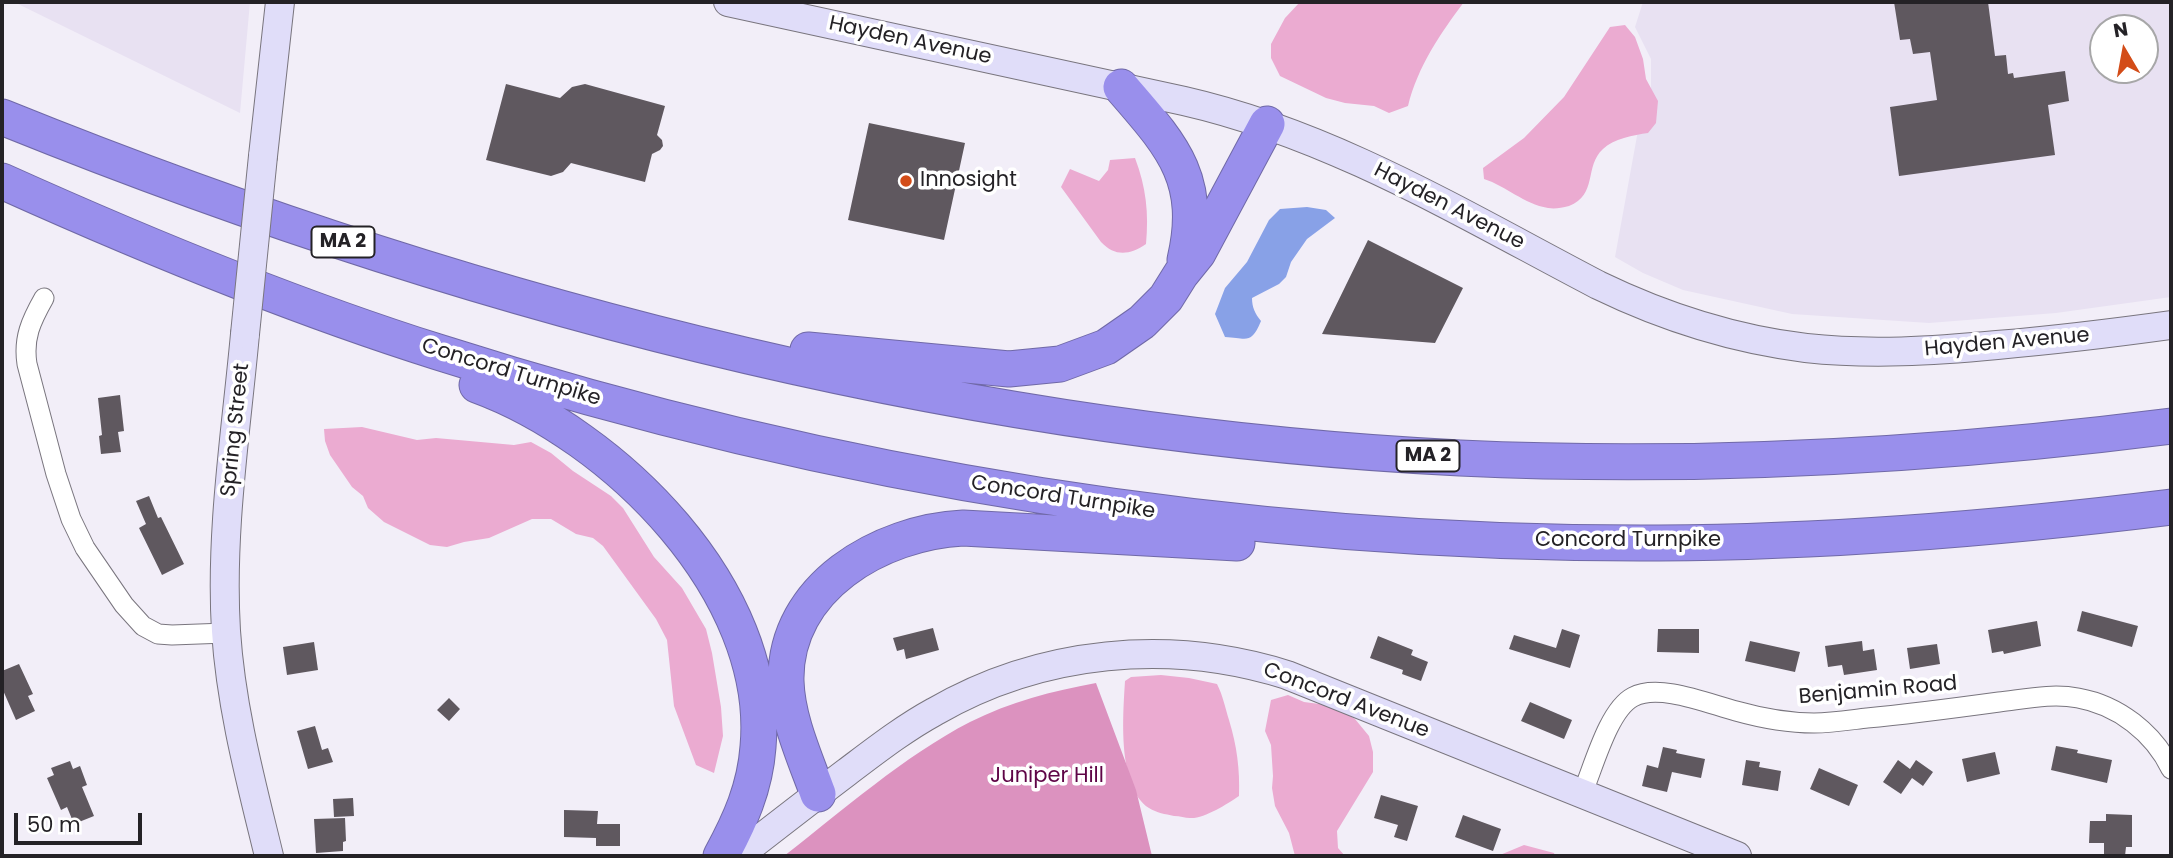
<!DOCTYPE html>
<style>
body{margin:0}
#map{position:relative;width:2173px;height:858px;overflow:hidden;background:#f2eef8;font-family:Poppins,sans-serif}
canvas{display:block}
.frame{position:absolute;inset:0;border:4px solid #242226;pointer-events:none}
.north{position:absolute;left:2089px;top:14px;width:70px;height:70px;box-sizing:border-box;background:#fff;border:2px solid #a7a7a8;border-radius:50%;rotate:350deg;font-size:19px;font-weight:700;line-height:28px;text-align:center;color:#242226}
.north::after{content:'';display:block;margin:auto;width:24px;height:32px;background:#d34c18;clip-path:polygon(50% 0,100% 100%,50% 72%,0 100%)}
.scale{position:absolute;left:14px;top:813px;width:128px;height:32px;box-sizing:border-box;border:4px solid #242226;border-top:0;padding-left:9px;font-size:21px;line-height:24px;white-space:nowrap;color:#242226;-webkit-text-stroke:5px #fff;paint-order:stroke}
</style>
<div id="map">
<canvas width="2173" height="858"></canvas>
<div class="frame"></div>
<div class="north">N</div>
<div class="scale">50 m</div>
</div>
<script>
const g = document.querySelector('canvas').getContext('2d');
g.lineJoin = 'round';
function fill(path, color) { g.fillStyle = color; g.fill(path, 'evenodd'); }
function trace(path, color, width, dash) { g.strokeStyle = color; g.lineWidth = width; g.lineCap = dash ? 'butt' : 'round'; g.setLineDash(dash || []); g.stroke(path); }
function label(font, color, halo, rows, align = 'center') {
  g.font = font + ' Poppins,sans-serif'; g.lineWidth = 7; g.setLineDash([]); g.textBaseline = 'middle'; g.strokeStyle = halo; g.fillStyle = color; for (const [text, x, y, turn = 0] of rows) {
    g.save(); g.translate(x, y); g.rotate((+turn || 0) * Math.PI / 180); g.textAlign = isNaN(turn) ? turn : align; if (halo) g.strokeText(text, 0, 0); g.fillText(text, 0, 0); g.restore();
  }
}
fill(new Path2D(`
 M14,2h236l-10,111z
 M1643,2h528v295l-115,16 -127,10 -137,-9 -109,-24 -40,-17 -28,-16 28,-154 8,-7v-37l-16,-32zM2103,28h42v42h-42z`), '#e8e1f2');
fill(new Path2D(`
 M1300,2h164c-24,32 -46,64 -56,104l-19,7 -15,-7 -29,-3 -19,-5 -46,-22 -9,-18v-14l14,-26z
 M1625,25l10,12 8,22 3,20 12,22 -2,22 -8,10c-14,2 -35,6 -45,16 -19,17 -5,46 -34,57 -8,2 -14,3 -21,2 -24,-4 -42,-22 -64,-29l-1,-11 41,-30 40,-41 46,-70z
 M1135,158c11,29 14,55 11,86 -16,11 -31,13 -45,-2l-40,-55 9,-18 29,12 9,-11 2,-10z
 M362,427l55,13 19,-2 78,7 17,-3 20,11 22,18 38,25 12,12 31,49 28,31 24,41 6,24 9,54 2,29 -9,37 -18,-8 -22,-59 -7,-66 -11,-21 -53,-73 -10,-8 -17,-4 -25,-15h-19l-43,19 -25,4 -17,5 -17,-2 -46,-23 -16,-14 -5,-12 -11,-9 -22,-32 -5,-14 -1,-12z
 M1161,675l28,3 28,6c6,12 8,23 12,36 8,26 11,50 10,76 -12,8 -35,23 -49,22 -5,0 -10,-2 -16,-2 -9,-2 -17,-3 -25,-8 -32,-21 -26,-93 -24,-127l6,-4z
 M1288,695l16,7 31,4 20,13 14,17 4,16v20l-36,59 1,17 7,8h-50l-6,-23 -14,-27 -3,-18 1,-12 -2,-31 -6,-14 6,-31z
 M1524,845l30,8 1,3h-66l11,-1z`), '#ebabd1');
fill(new Path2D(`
 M1096,683l40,107 16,66h-368c58,-45 120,-100 186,-134 40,-20 82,-31 126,-39z`), '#dc92bf');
fill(new Path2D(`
 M1307,207l19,3 9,8 -28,21 -16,23 -5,15 -7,7 -27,14c0,9 3,16 9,23 -10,24 -14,17 -36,16l-10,-23 10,-26 22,-26 22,-42 11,-11z`), '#88a1e7');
fill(new Path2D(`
 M1894,2h94l7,54 11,-1 2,19 5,-1 1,5 51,-7 4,30 -21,4 7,50 -156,21 -9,-69 47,-7 -7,-48 -17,2 -3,-15 -10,1z
 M506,84l54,14 12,-11 13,-3 80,22 -8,29 5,5 1,6 -3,4 -8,4 -7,28 -74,-19 -8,9 -12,4 -65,-16z
 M869,123l96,20 -21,97 -96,-20z
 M1368,240l95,48 -28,55 -113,-9z
 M120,395l4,36 -6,1 3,20 -20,2 -2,-18 3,-1 -4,-37z
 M149,496l9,22 3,-1 23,47 -22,11 -23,-47 7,-4 -10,-23z
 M2082,611l56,15 -6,21 -55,-16z
 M2037,621l4,25 -37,8 -1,-3 -11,2 -4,-23z
 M933,628l6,22 -33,9 -2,-10 -7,2 -4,-13z
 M1562,629l18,6 -10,33 -61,-19 5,-14 42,13z
 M1658,629h41v24l-42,-1z
 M1378,636l35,14 -2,5 17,7 -7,19 -19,-7 1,-4 -33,-12z
 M1750,641l50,11 -5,20 -50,-11z
 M1862,641l1,10 11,-2 3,21 -33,5 -2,-10 -14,2 -3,-21z
 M314,642l4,28 -31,5 -4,-28z
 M1937,644l3,20 -30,5 -3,-21z
 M19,664l14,30 -5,2 7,15 -19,9 -14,-32v-17z
 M449,698l11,11 -11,12 -12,-11z
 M1530,702l42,18 -8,19 -43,-18z
 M315,726l7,24 6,-2 5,14 -25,7 -11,-38z
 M2056,746l22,4 -1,3 35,7 -5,23 -56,-13z
 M1663,747l14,3 -1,3 29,6 -4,19 -29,-6 -5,20 -25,-6 5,-21 11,3z
 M1995,752l5,22 -33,8 -5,-23z
 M1746,760l14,2 -1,5 22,4 -3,20 -36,-6z
 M1898,760l12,9 6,-9 17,12 -10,14 -11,-8 -11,16 -18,-12z
 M70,761l3,8 7,-3 7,19 -5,2 12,29 -20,8 -7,-17 -6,3 -14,-32 7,-3 -3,-7z
 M1819,768l39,17 -9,21 -39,-17z
 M1381,795l37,11 -11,35 -13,-4 4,-12 -24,-7z
 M353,798l1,18 -20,1 -1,-18z
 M564,810l34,1 -1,13h23v22h-24v-8l-32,-1z
 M2106,814l26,1v32h-6l-1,9h-21v-13h-15l1,-22h16z
 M1463,815l38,14 -8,22 -38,-14z
 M345,818l1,23 -3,1v9l-27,2 -2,-34z`), '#5f585f');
const street = new Path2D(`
 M44,298c-13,23 -21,40 -17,66l29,110 15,45 14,29 39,57 19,21 15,8 14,1 54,-2
 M1582,794c11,-25 26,-84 51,-97 26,-14 76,7 103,14 25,7 53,12 78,12 18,0 36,-3 53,-5 44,-4 88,-10 132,-16 26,-3 53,-9 79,-4 40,7 76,35 93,71`);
const secondary = new Path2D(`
 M728,2l456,99c149,34 280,114 414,184 66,32 135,54 208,63 64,7 127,3 191,-3 58,-5 116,-12 174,-20
 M263,156l17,-154
 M245,334c-9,98 -25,198 -19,297 5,77 25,151 43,225
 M738,856c36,-28 72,-56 109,-84 28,-21 56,-43 87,-60 107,-62 236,-74 353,-37l450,181`);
const highway = new Path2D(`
 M1121,87c50,58 83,91 64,173
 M2,117c465,188 955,316 1458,341 238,11 475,-2 711,-32
 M2,181c142,64 287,124 436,171 394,126 807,193 1221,191 171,-1 342,-15 512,-36
 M808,350l201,19 51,-5 46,-17 36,-25 24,-24 15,-24 17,-21 69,-129
 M477,385c137,50 295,206 281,362 -3,41 -18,74 -37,109
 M818,794c-13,-36 -31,-75 -32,-113 -2,-94 95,-149 177,-153l274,15`);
trace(street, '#79757e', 21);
trace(secondary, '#79757e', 30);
trace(highway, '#7069a7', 37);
trace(street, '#fff', 19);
trace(secondary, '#e0ddf9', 28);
trace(highway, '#998fec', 35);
const secondaryBridge = new Path2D(`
 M245,334l18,-178`);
trace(secondaryBridge, '#79757e', 30, []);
trace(secondaryBridge, '#e0ddf9', 28);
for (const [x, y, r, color] of [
 [906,181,7,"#d34c18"]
]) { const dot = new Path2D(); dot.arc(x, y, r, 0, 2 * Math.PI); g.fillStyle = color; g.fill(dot); trace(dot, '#fff', 2.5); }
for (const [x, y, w] of [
 [343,242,63],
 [1428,456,63]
]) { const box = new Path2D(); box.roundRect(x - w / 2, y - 15.5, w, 31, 5); g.fillStyle = '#fff'; g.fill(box); trace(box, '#242226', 2); }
label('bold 19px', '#242226', null, [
 ["MA 2",343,242],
 ["MA 2",1428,456]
]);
label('21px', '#242226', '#fff', [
 ["Hayden Avenue",910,41,12],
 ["Hayden Avenue",1449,207,27],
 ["Hayden Avenue",2007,343,-5],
 ["Concord Turnpike",511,373,17],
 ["Spring Street",236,430,-84],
 ["Concord Turnpike",1063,498,9],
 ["Concord Turnpike",1628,541],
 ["Benjamin Road",1878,691,-5],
 ["Concord Avenue",1346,701,21]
]);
label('21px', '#242226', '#fff', [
 ["Innosight",920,181]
], 'left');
label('21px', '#5f0547', '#fff', [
 ["Juniper Hill",1047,777]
]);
</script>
